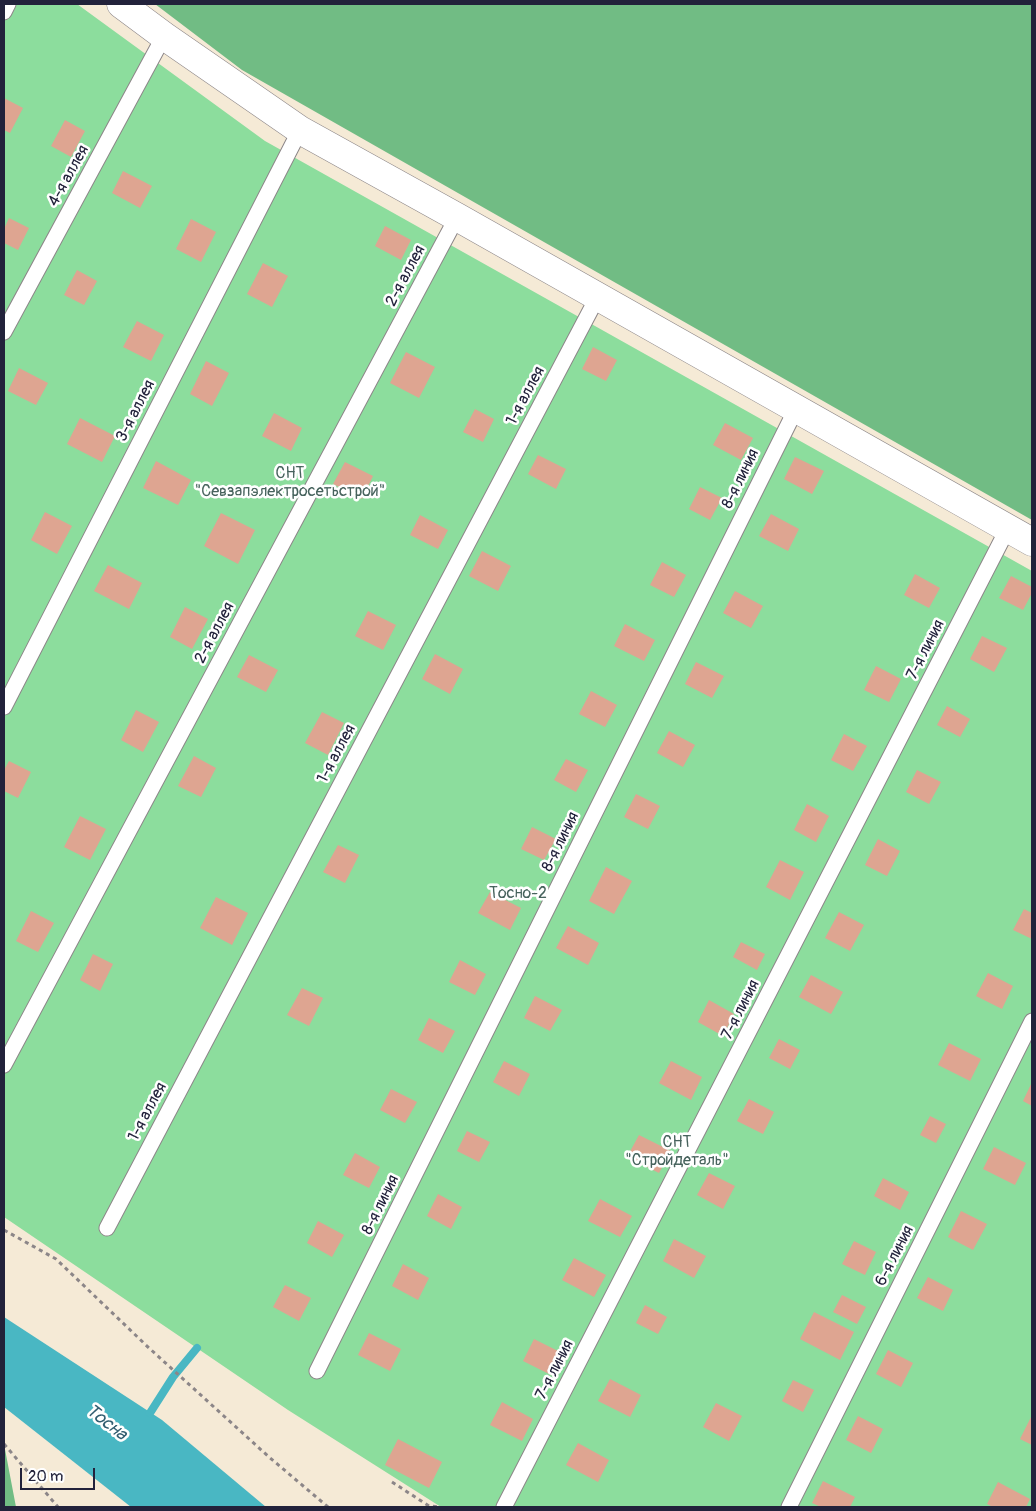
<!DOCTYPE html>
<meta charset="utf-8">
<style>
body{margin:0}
#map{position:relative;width:1036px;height:1511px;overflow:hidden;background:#f5ead6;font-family:Pangolin,sans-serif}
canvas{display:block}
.frame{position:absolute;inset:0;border:5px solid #22223b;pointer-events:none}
.scale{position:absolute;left:20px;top:1468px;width:75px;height:22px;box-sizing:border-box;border:2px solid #22223b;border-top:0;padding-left:6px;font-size:15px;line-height:18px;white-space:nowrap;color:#22223b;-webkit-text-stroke:4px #fff;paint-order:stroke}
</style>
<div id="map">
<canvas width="1036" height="1511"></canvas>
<div class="frame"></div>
<div class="scale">20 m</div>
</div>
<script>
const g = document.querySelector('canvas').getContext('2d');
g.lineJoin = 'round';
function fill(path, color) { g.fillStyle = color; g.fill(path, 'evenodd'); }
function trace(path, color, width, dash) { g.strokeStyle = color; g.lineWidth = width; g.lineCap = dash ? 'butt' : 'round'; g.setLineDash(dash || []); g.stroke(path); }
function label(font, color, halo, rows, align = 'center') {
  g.font = font + ' Pangolin,sans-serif'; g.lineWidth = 5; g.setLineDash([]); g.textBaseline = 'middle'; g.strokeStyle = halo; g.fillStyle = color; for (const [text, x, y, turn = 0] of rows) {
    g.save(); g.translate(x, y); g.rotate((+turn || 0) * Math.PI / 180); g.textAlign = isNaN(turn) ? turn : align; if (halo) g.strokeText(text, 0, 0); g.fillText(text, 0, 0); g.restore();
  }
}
fill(new Path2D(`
 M4,4h73l188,137 767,430v936h-591l-153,-97 -284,-193z`), '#8cdd9d');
fill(new Path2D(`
 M155,4h877v516l-790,-450z
 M4,1441v3l12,63h-12z`), '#71bc84');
fill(new Path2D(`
 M4,1317l158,103 104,87h-135l-127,-100z`), '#49b7c3');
trace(new Path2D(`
 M150,1413l23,-36 24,-29`), '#49b7c3', 8);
fill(new Path2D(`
 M4,98l19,10 -13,25 -6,-3z
 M65,120l20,11 -14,26 -20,-11z
 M123,171l29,15 -12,22 -28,-15z
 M9,218l20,10 -11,22 -14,-7v-14z
 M191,219l25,13 -15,30 -25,-13z
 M385,226l26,14 -10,20 -26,-14z
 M263,263l25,13 -16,31 -25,-13z
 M77,270l20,11 -13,24 -20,-10z
 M137,321l27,14 -13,26 -28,-14z
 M593,347l24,13 -11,21 -24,-12z
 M406,352l29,15 -16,31 -29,-15z
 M206,361l23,12 -17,33 -22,-12z
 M19,368l29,15 -12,22 -28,-14z
 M475,409l19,10 -11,23 -20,-10z
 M274,413l28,15 -11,23 -29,-15z
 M80,418l35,18 -13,26 -35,-18z
 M725,423l28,15 -12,22 -28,-15z
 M538,455l28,14 -10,20 -28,-15z
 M795,457l29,14 -12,23 -28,-15z
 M156,461l35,19 -13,25 -35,-17z
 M345,462l28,14 -11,23 -29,-15z
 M700,487l22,11 -12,22 -21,-11z
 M45,512l27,14 -15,28 -26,-14z
 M221,513l34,17 -17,34 -34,-18z
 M771,514l28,15 -11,22 -29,-15z
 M420,515l28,15 -10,19 -28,-14z
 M482,551l29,15 -13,25 -29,-15z
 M662,562l24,13 -12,22 -24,-12z
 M108,565l34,18 -13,26 -35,-18z
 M915,574l25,14 -11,20 -25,-13z
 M1011,576l21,11v6l-9,17 -24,-12z
 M735,591l28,15 -12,22 -28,-15z
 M185,607l23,12 -16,30 -22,-12z
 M368,611l28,14 -13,25 -28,-14z
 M625,624l30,16 -11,21 -30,-15z
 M982,636l25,12 -13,24 -24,-13z
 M435,654l28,15 -13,25 -28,-15z
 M249,655l29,15 -12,22 -29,-15z
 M696,662l28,14 -12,22 -27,-14z
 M876,666l25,13 -12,23 -25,-12z
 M591,691l26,14 -12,22 -26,-13z
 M947,706l23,13 -10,18 -23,-12z
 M136,710l23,12 -16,30 -22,-12z
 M322,712l22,11 -16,32 -23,-12z
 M669,731l26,14 -12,22 -26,-14z
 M844,734l23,12 -14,25 -22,-11z
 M194,756l22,12 -15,29 -23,-11z
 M566,759l22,11 -12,22 -22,-12z
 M9,761l22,11 -13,26 -14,-7v-21z
 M917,770l24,12 -12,22 -23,-12z
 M636,794l24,12 -12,23 -24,-12z
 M807,804l22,12 -13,26 -22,-12z
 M80,816l26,13 -16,31 -26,-13z
 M532,827l24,12 -12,21 -23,-11z
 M878,839l22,12 -13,25 -22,-11z
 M338,845l21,10 -14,28 -22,-11z
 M780,860l24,12 -14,28 -24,-13z
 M606,867l26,14 -18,33 -25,-13z
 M490,892l31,16 -11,22 -32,-17z
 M216,897l32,16 -16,32 -32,-17z
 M1024,909l8,4v26l-19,-9z
 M31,911l23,12 -16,29 -22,-11z
 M839,912l25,13 -14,26 -25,-13z
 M568,926l31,17 -11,22 -32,-17z
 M741,942l24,12 -8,16 -24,-13z
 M93,954l20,10 -13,27 -20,-11z
 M460,960l26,14 -11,21 -26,-13z
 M988,973l25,13 -11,23 -26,-13z
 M811,975l32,17 -12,22 -32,-17z
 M302,988l21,10 -14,28 -22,-11z
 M535,996l27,14 -12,21 -26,-13z
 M709,1000l25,14 -11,22 -25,-14z
 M429,1018l26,13 -12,22 -25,-13z
 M779,1039l21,11 -10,19 -21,-11z
 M949,1043l32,16 -11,22 -32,-16z
 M504,1061l26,13 -11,22 -26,-14z
 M671,1061l31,16 -11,23 -32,-17z
 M1032,1082v24l-9,-5z
 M391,1089l26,13 -12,21 -25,-13z
 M749,1099l25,13 -11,22 -26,-13z
 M930,1116l16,8 -10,19 -16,-8z
 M467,1131l23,11 -11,20 -22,-11z
 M639,1135l32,16 -12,22 -32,-16z
 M994,1147l32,16 -11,22 -32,-16z
 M355,1153l25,14 -11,21 -26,-13z
 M709,1173l26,13 -12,23 -26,-14z
 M883,1178l26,14 -9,18 -26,-14z
 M438,1194l24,13 -11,22 -24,-13z
 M600,1199l32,17 -12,21 -32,-16z
 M961,1211l26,13 -14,26 -25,-13z
 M318,1221l26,14 -12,22 -25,-14z
 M674,1239l32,17 -12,22 -31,-17z
 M854,1241l22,11 -11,23 -23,-11z
 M574,1258l32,17 -12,22 -32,-17z
 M403,1264l26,14 -11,22 -26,-14z
 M928,1277l25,13 -10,21 -26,-13z
 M285,1285l26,13 -12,23 -26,-14z
 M842,1295l24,12 -9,17 -24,-12z
 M645,1305l22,12 -9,17 -22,-11z
 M814,1312l40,20 -14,28 -40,-21z
 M369,1333l32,16 -11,22 -32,-16z
 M534,1339l32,16 -11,22 -32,-16z
 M888,1350l25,13 -12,24 -25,-13z
 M610,1379l31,16 -11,22 -32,-16z
 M793,1380l21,10 -11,22 -21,-11z
 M502,1402l31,17 -11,22 -32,-16z
 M716,1403l26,13 -13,25 -26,-14z
 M1032,1415v30l-12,-6z
 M858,1416l25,13 -12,24 -25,-13z
 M398,1439l44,23 -13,26 -44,-23z
 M578,1443l31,17 -11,22 -32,-17z
 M823,1481l32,16 -5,10h-29l-9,-4z
 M998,1482l32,17 -4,8h-33l-6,-3z`), '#dea591');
const lane = new Path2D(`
 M4,12l4,-8
 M4,332l160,-296
 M4,707l296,-577
 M4,1065l453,-848
 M107,1228l491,-932
 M317,1371l479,-962
 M504,1507l504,-979
 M789,1507l243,-486`);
const street = new Path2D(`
 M121,4l43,32 136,94 157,87 575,325`);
trace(lane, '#8c8688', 17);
trace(street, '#8c8688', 29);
trace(new Path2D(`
 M4,1230l52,29 93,89 120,109 59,50
 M4,1444l54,63
 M392,1482l37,24 11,1`), '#8c8688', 3, [4, 4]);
trace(lane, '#fff', 15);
trace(street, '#fff', 28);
label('16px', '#22223b', '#fff', [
 ["4-я аллея",69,176,-61],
 ["2-я аллея",406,276,-62],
 ["1-я аллея",526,396,-62],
 ["3-я аллея",136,411,-63],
 ["8-я линия",741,479,-64],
 ["2-я аллея",215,633,-62],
 ["7-я линия",926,650,-63],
 ["1-я аллея",337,754,-62],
 ["8-я линия",561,842,-64],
 ["7-я линия",741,1010,-63],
 ["1-я аллея",148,1112,-62],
 ["8-я линия",381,1205,-64],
 ["6-я линия",895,1256,-63],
 ["7-я линия",555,1370,-63]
]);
label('16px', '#47635d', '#fff', [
 ["СНТ",290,474],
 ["\"Севзапэлектросетьстрой\"",290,492],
 ["Тосно-2",518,894],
 ["СНТ",677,1143],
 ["\"Стройдеталь\"",677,1161]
]);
label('italic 18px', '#325e71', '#fff', [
 ["Тосна",106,1423,38]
]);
</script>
